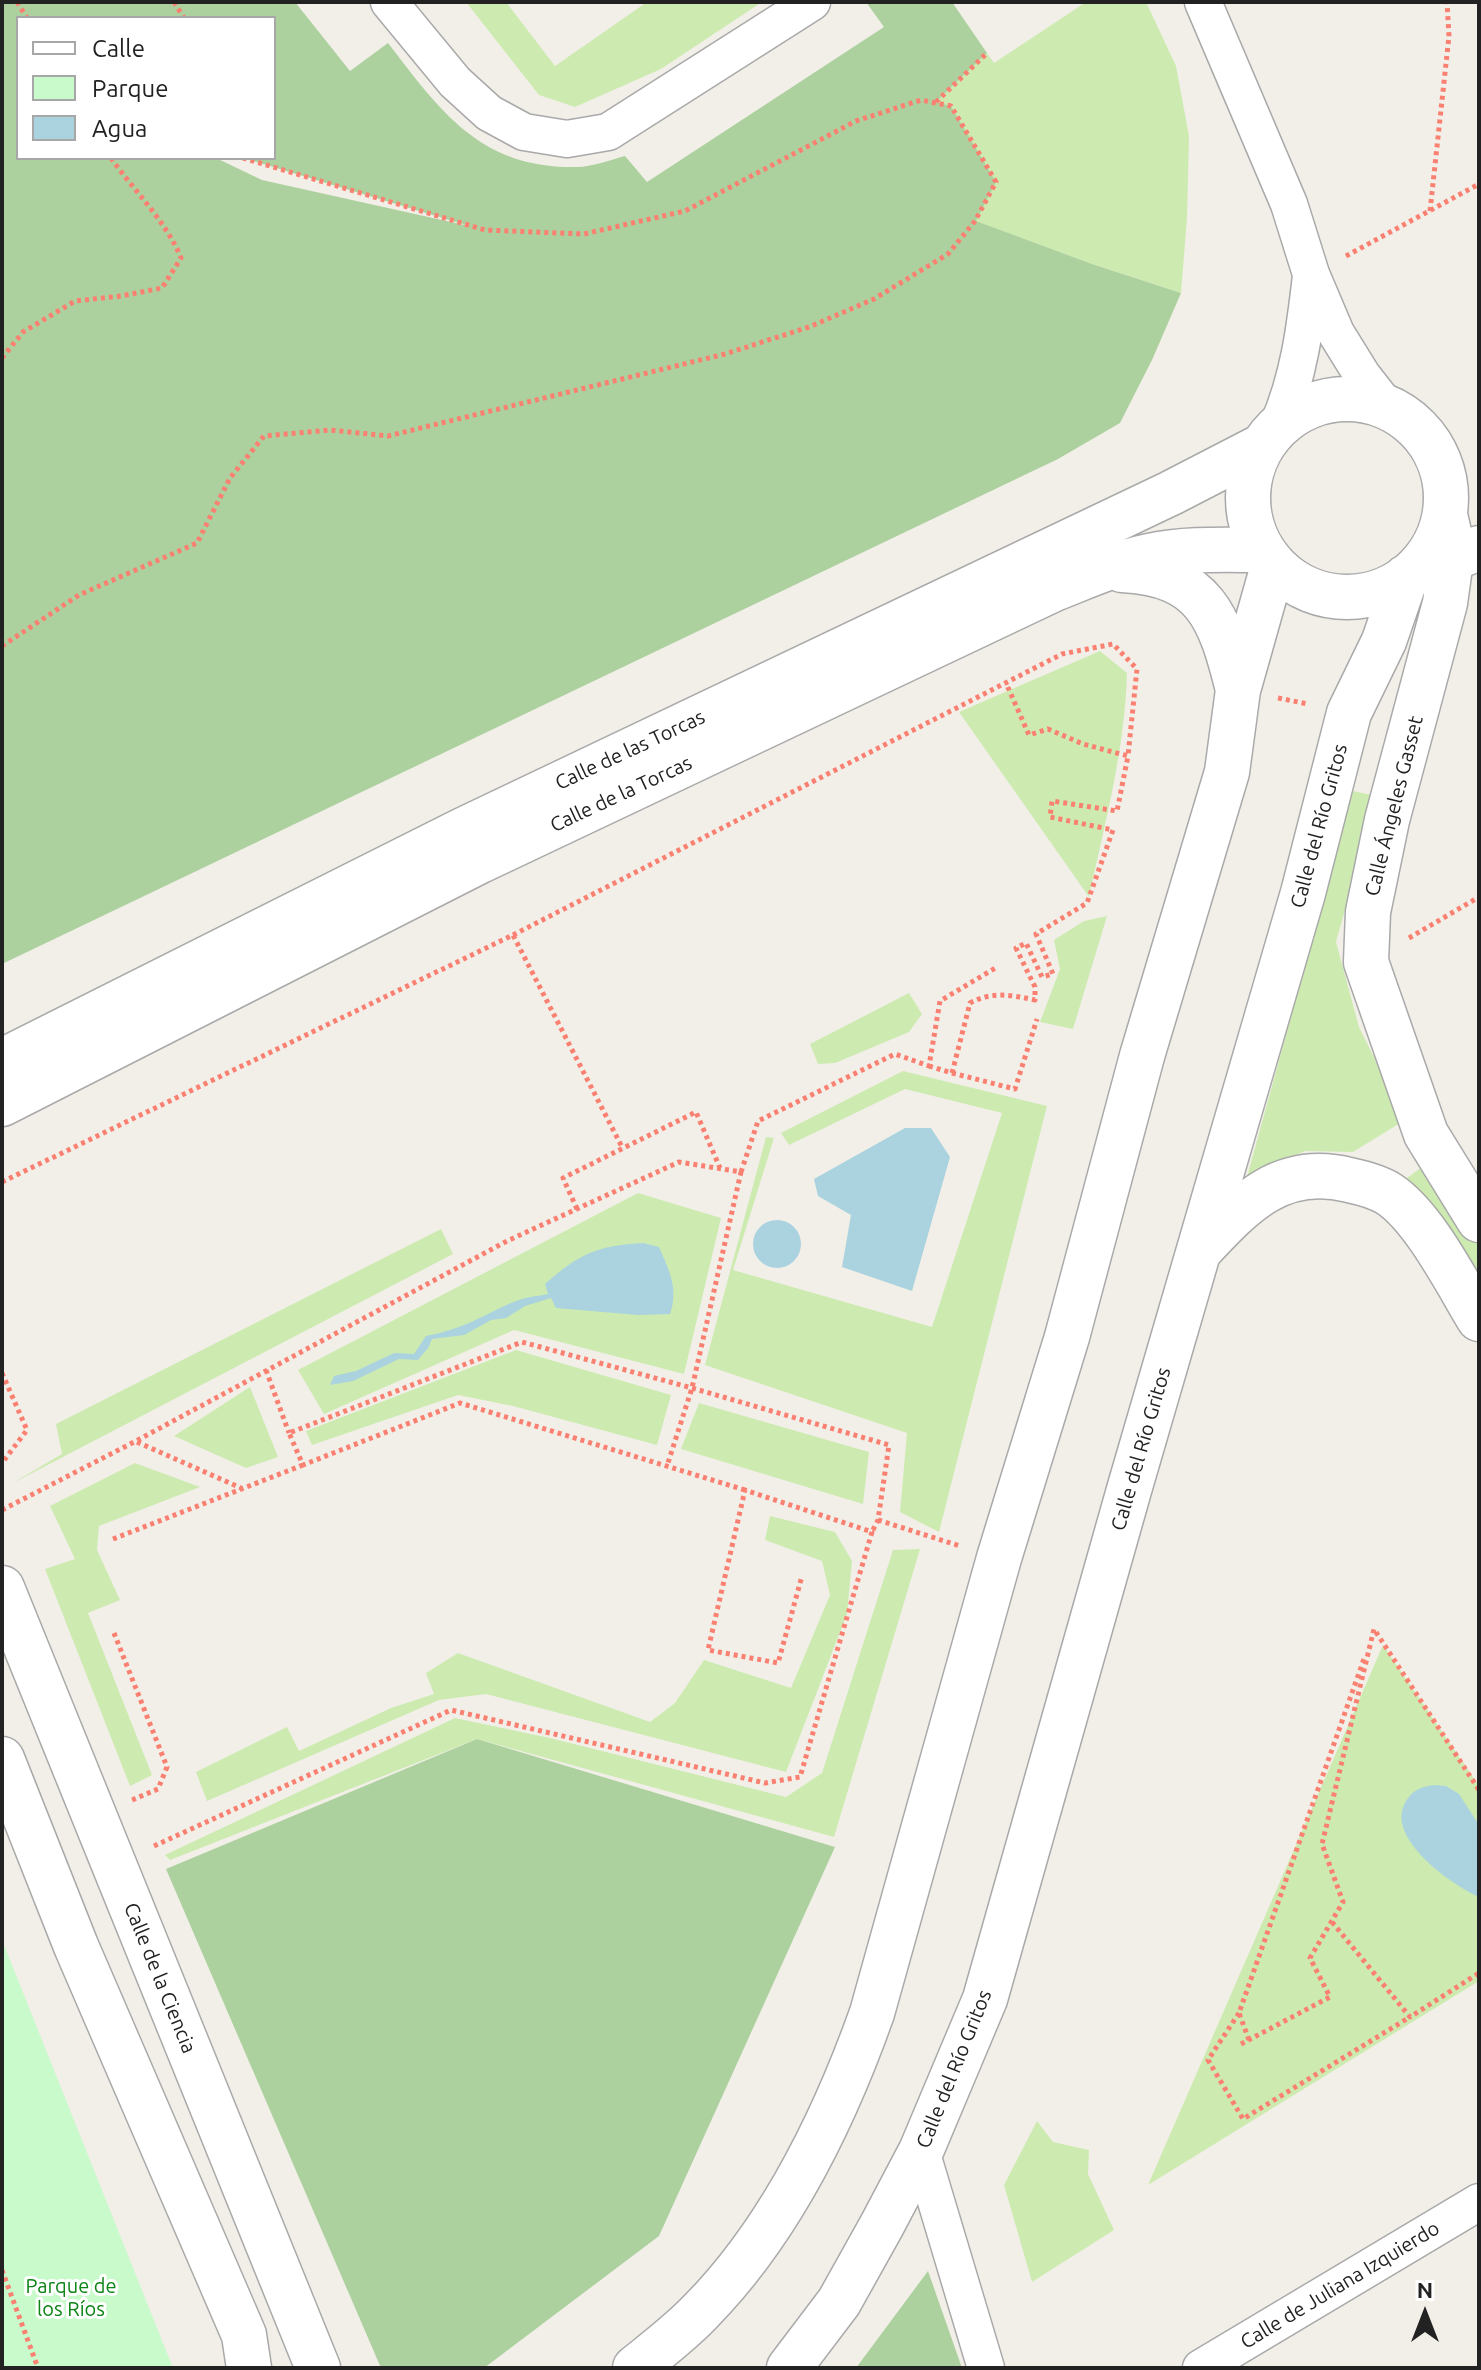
<!DOCTYPE html>
<meta charset="utf-8">
<style>
body{margin:0}
#map{position:relative;width:1481px;height:2370px;overflow:hidden;background:#f2efe9;font-family:Ubuntu,sans-serif}
canvas{display:block}
.frame{position:absolute;inset:0;border:4px solid #222;pointer-events:none}
.legend{position:absolute;left:16px;top:16px;width:260px;height:144px;box-sizing:border-box;background:#fff;border:2px solid #a7a7a7;margin:0;padding:10px 14px;list-style:none;font-size:24px;color:#222}
.legend li{display:flex;align-items:center;gap:16px;height:40px}
.legend b{width:40px;border:2px solid #a7a7a7}
.north{position:absolute;left:1385px;top:2274px;width:80px;height:80px;-webkit-text-stroke:6px #fff;paint-order:stroke;rotate:0deg;font-size:22px;font-weight:700;line-height:32px;text-align:center;color:#222}
.north::after{content:'';display:block;margin:auto;width:28px;height:36px;background:#222;clip-path:polygon(50% 0,100% 100%,50% 72%,0 100%)}
</style>
<div id="map">
<canvas width="1481" height="2370"></canvas>
<div class="frame"></div>
<ul class="legend">
<li><b style="height:10px;background:#fff"></b>Calle</li>
<li><b style="height:22px;background:#c8facc"></b>Parque</li>
<li><b style="height:22px;background:#aad3df"></b>Agua</li>
</ul>
<div class="north">N</div>
</div>
<script>
const g = document.querySelector('canvas').getContext('2d');
g.lineJoin = 'round';
function fill(path, color) { g.fillStyle = color; g.fill(path, 'evenodd'); }
function trace(path, color, width, dash) { g.strokeStyle = color; g.lineWidth = width; g.lineCap = dash ? 'butt' : 'round'; g.setLineDash(dash || []); g.stroke(path); }
function label(font, color, halo, rows, align = 'center') {
  g.font = font + ' Ubuntu,sans-serif'; g.lineWidth = 6; g.setLineDash([]); g.textBaseline = 'middle'; g.strokeStyle = halo; g.fillStyle = color; for (const [text, x, y, turn = 0] of rows) {
    g.save(); g.translate(x, y); g.rotate((+turn || 0) * Math.PI / 180); g.textAlign = isNaN(turn) ? turn : align; if (halo) g.strokeText(text, 0, 0); g.fillText(text, 0, 0); g.restore();
  }
}
fill(new Path2D(`
 M466,2h40l49,64 92,-64h115l-101,67 -86,38 -36,-12z
 M1086,2h60l30,64 13,70 -2,82 -6,75 -89,-29 -117,-43 20,-39 -44,-76 -16,-3 52,-50 7,10z
 M1100,651l27,22c-2,76 -22,150 -38,224l-130,-185z
 M1353,791l24,5 -41,146 23,85 46,93 -52,32 -48,-1 -58,26z
 M1107,916l-34,113 -33,-7 20,-53 -6,-29 30,-19z
 M909,993l13,21 -13,18 -74,31 -17,1 -8,-20z
 M903,1071l144,35 -108,426 -39,-20 7,-79 -202,-68 61,-228 8,1 -41,132 199,57 70,-214 -97,-24 -116,56 -8,-12z
 M1430,1161l49,84v46l-76,-110z
 M638,1193l83,25 -37,156 -170,-44 -190,84 -26,-44z
 M441,1229l12,25 -442,230 51,-30 -6,-30z
 M516,1350l155,45 -14,50 -144,-39 -55,-11 -146,50 -6,-14z
 M250,1387l28,70 -32,11 -72,-32z
 M699,1403l170,49 -6,52 -182,-55z
 M135,1463l65,24 -101,39 -2,24 23,50 -32,13 64,162 -22,11 -85,-217 30,-10 -25,-53z
 M770,1516l65,16 17,29 -5,53 -61,158 -300,-78 -47,6 -232,101 -11,-29 91,-45 12,24 92,-43 43,-14 -8,-21 32,-20 192,69 25,-19 29,-43 87,28 39,-93 -8,-34 -57,-21z
 M920,1549l-86,288 -357,-98 -307,121 -5,-5 290,-137 95,20 236,59 36,-24 71,-223z
 M1383,1645l96,141v195l-331,204z
 M1037,2121l16,21 36,8 -1,24 26,56 -82,52 -28,-97z`), '#cdebb0');
fill(new Path2D(`
 M2,2h293l55,69 38,-28c53,69 93,126 189,124 15,0 33,-7 48,-11l22,26 237,-155 -18,-25h86l35,51 -51,49 15,4 45,76 -20,39 116,43 89,29 -29,67 -32,63 -62,36 -1056,505zM274,18v140h-31l226,68 -207,-46 -46,-22h-198v-140z
 M477,1739l358,108 -176,389 -175,132h-103l-215,-499z
 M928,2271l34,97h-106z`), '#add19e');
fill(new Path2D(`
 M2,1940l171,428h-171z`), '#c8facc');
fill(new Path2D(`
 M905,1128h26l19,29 -38,134 -70,-24 9,-52 -33,-19 -4,-17z
 M753 1244a24 24 0 1 1 48 0a24 24 0 1 1-48 0Z
 M643,1243l16,4c10,23 20,42 11,67l-32,1 -82,-7 -5,-10 -26,8 -19,12 -15,2 -27,15 -32,4 -4,9 -10,12 -19,-1 -46,22 -23,4 4,-9 22,-5 38,-18 20,1 12,-18c39,-7 56,-21 90,-35 10,-4 22,-5 32,-7l-3,-10c35,-31 52,-38 98,-41z
 M1434,1785l12,1 13,8 20,31v72c-27,-12 -91,-57 -75,-92 7,-14 15,-18 30,-20z`), '#aad3df');
const minor = new Path2D(`
 M389,2l66,80 34,31 35,19 43,7 41,-7 204,-130
 M1203,2l86,202 22,70 25,59 26,42 25,32
 M1278,425c21,-48 27,-97 33,-149
 M921,2151l65,217
 M1201,2368l278,-166`);
const tertiary = new Path2D(`
 M1248 498a99 99 0 1 1 198 0a99 99 0 1 1-198 0Z
 M1445,515l5,22 1,23 -6,43 -58,217 -19,92 -2,50 60,172 53,86
 M1122,570c83,4 98,47 116,120
 M2,1061l461,-231 708,-337 91,-47
 M2,1104l478,-243 574,-272c31,-12 62,-26 95,-33 37,-8 76,-6 113,-6
 M1202,1248c42,-45 80,-85 147,-68 14,3 29,7 40,14 35,23 68,89 90,125
 M2,1588l316,780
 M2,1759l74,187 168,389 5,33
 M635,2368c22,-18 45,-35 65,-56 81,-82 134,-192 172,-299l127,-455 68,-221 75,-281 85,-284 11,-82 35,-124
 M789,2368l50,-66 43,-77 39,-74 64,-152 144,-509 174,-597 46,-180 35,-72 22,-64 73,-29`);
trace(minor, '#a9a9a9', 39);
trace(tertiary, '#a9a9a9', 47);
trace(new Path2D(`
 M17,2l10,16
 M174,2l10,16
 M936,102l51,-49
 M1430,211l19,-175 -2,-34
 M1346,256l133,-72
 M2,358l21,-26 52,-31 46,-5 41,-8 19,-30c-15,-37 -47,-67 -70,-100
 M2,646l77,-51 118,-52 33,-65 34,-42 66,-6 58,6 337,-82 84,-27 65,-28 74,-45 27,-33 21,-39 -45,-76 -30,-6 -65,21 -171,90 -101,23 -99,-4 -242,-72
 M1278,698l30,6
 M513,935l549,-281 51,-10 24,25 -9,87 -45,-12 -35,-15 -19,6 -23,-52
 M1409,938l70,-41
 M929,1066l23,7 18,-70c22,-12 41,-8 65,-3v-13l-19,-39 10,-5 16,34 11,-3 -17,-40 51,-31 26,-73 -63,-13 2,-16 65,10 11,-55
 M952,1073l63,16 22,-70
 M741,1172l17,-51 137,-67 34,12 11,-65 57,-34
 M2,1182l511,-247 110,214
 M577,1209l-14,-31 133,-66 24,56
 M266,1370l23,63
 M2,1373l25,57 -25,33
 M137,1442l104,46
 M745,1490l-285,-87 -157,62 -14,-32 233,-91 170,46 197,57 -11,75 -6,12
 M2,1510l134,-69 371,-200 172,-79 62,10 -49,216 -25,78
 M878,1520l82,26
 M113,1539l190,-74
 M114,1633l53,134 -9,22 -26,11
 M154,1846l297,-136 314,73 35,-6 72,-245 -127,-42 -37,160 70,13 24,-87
 M1332,1922l78,95 69,-44
 M1239,2013l-31,47 35,59 167,-102
 M1249,2040l-10,-27 126,-357
 M1241,2044l89,-47 -20,-39 33,-56 -21,-58 52,-215 105,161
 M2,2270l36,98`), '#fa8072', 5, [4, 4]);
trace(minor, '#fff', 36);
trace(tertiary, '#fff', 44);
label('20px', '#222', '#fff', [
 ["Calle de las Torcas",630,750,-25],
 ["Calle de la Torcas",621,794,-25],
 ["Calle Ángeles Gasset",1394,806,-76],
 ["Calle del Río Gritos",1319,826,-75],
 ["Calle del Río Gritos",1141,1449,-74],
 ["Calle de la Ciencia",160,1978,68],
 ["Calle del Río Gritos",954,2069,-68],
 ["Calle de Juliana Izquierdo",1340,2285,-31]
]);
label('20px', '#0c8416', '#fff', [
 ["Parque de",71,2286],
 ["los Ríos",71,2309]
]);
</script>
